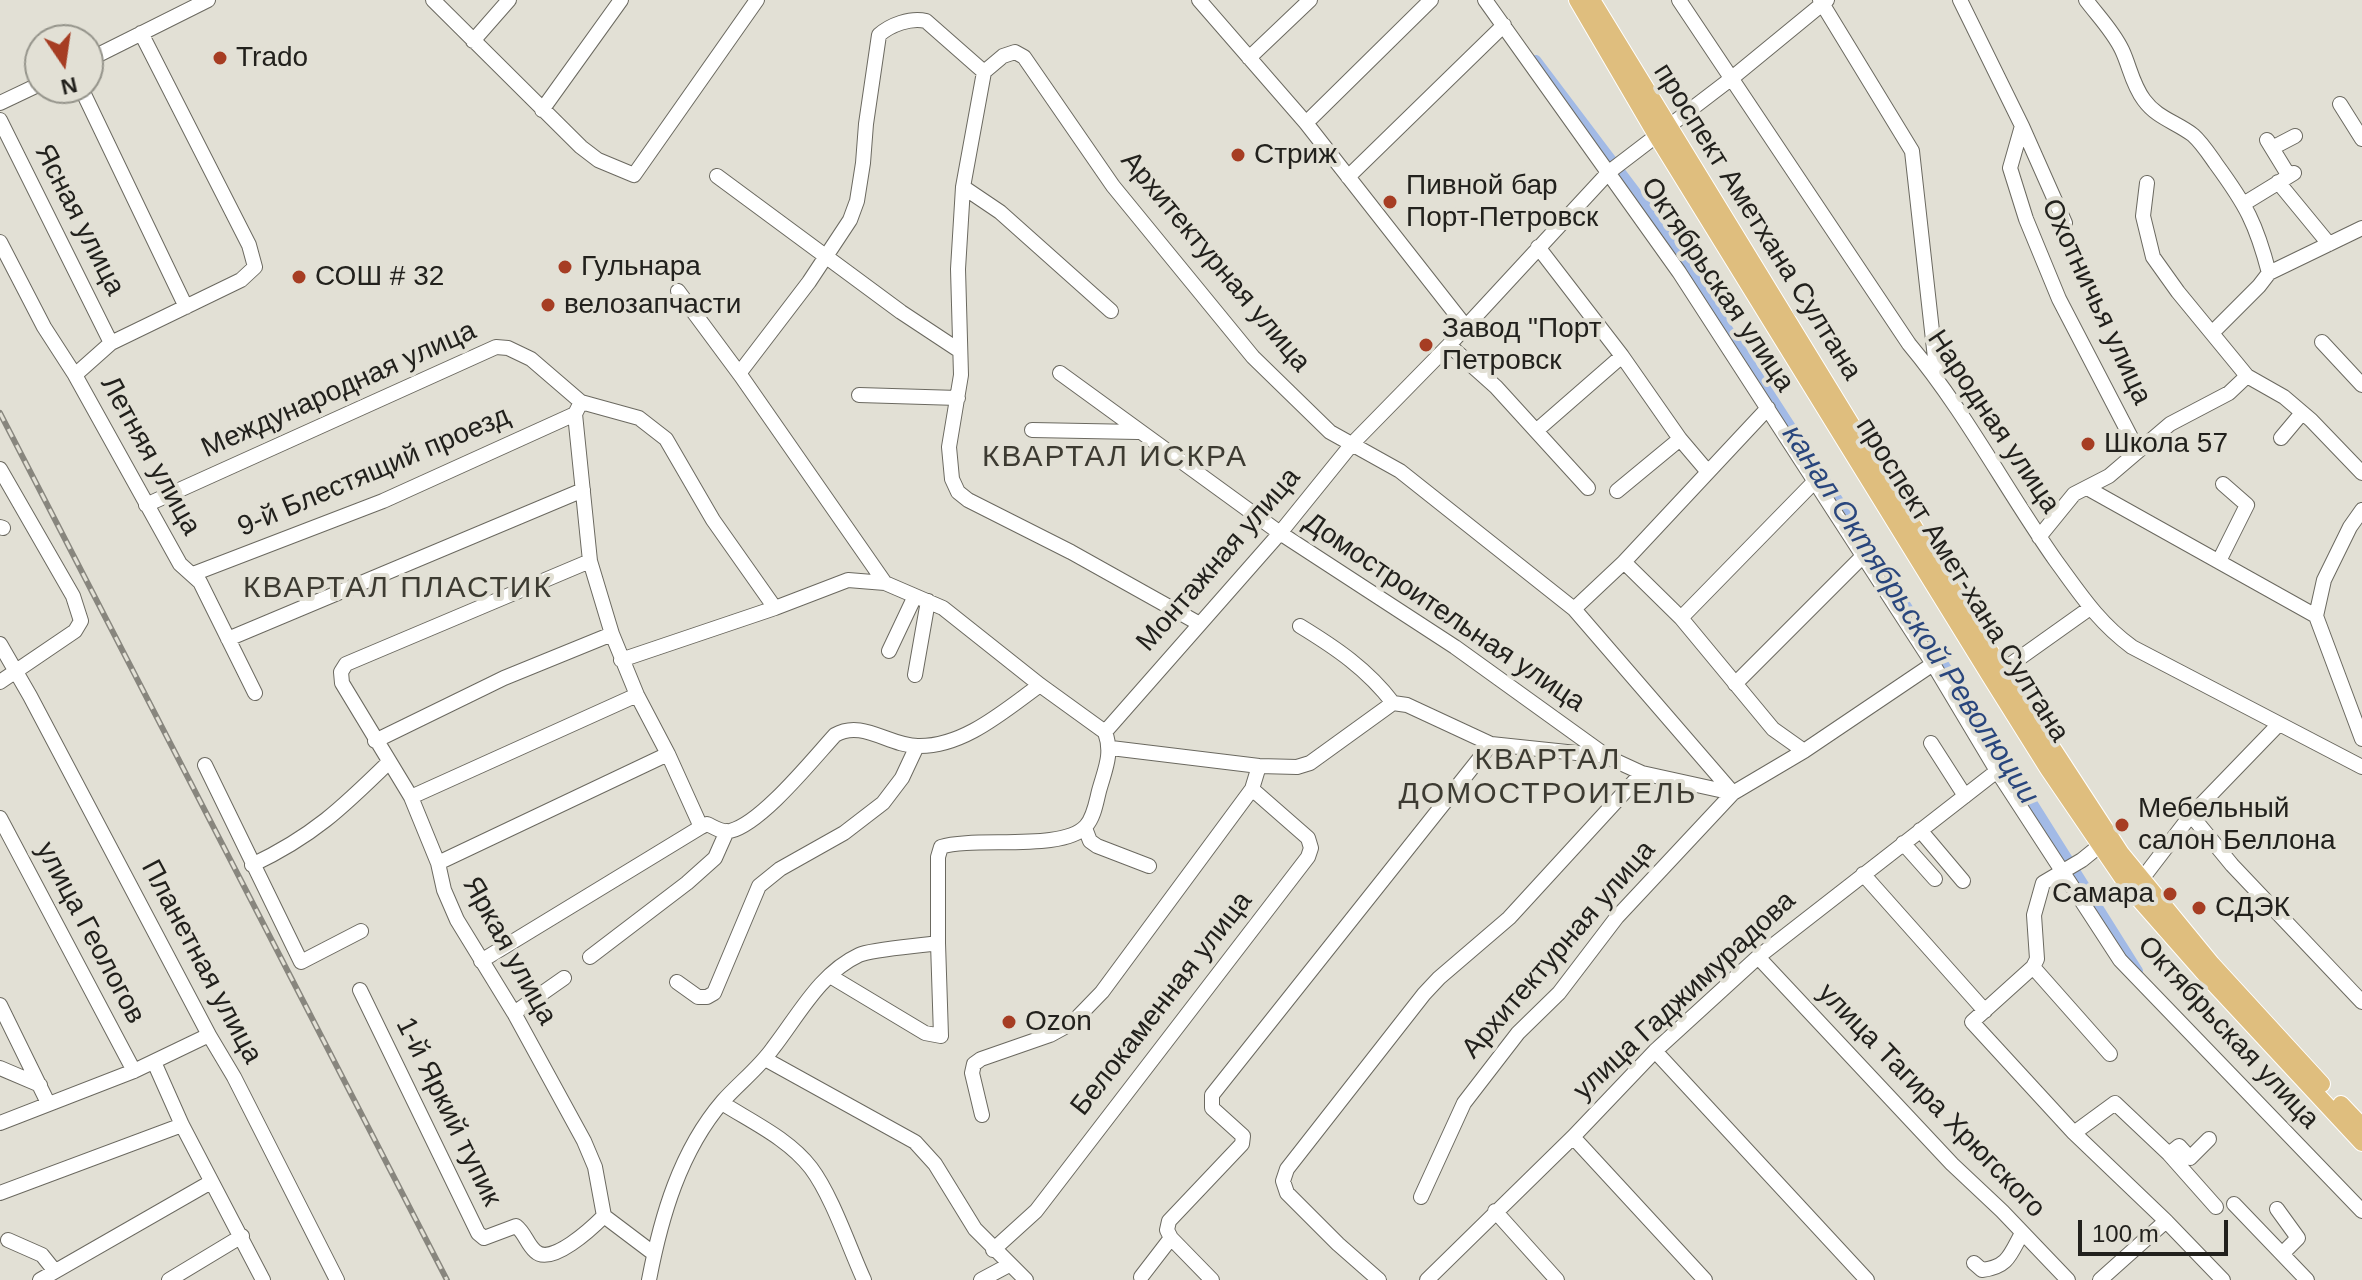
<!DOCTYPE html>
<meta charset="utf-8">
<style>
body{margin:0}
#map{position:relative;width:2362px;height:1280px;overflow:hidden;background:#e2e0d5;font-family:Arial,sans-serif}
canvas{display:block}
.north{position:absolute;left:24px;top:24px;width:80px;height:80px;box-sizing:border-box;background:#e2e0d5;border:2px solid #95948b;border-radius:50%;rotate:167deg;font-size:22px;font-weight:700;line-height:32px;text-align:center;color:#22211d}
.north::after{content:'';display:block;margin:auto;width:28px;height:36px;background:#a63d23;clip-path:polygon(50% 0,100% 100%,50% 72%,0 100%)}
.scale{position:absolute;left:2078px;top:1220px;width:150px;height:36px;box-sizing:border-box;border:4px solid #22211d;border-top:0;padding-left:10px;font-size:24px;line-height:28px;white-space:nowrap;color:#22211d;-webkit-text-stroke:6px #e2e0d5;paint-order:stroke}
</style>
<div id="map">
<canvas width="2362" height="1280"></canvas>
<div class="north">N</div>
<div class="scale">100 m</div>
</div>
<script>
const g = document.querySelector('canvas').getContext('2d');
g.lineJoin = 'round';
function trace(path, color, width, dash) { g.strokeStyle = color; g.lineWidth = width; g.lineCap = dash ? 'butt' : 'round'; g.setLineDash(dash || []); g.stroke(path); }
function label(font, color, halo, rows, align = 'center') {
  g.font = font + ' Arial,sans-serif'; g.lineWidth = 8; g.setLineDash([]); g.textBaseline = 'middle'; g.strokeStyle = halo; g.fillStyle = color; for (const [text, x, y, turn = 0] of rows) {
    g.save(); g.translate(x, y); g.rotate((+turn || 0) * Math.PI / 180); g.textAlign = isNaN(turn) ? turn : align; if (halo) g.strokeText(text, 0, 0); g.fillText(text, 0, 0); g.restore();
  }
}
trace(new Path2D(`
 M1536,60l124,164 333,516 145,231`), '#a2bae6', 10);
const minor = new Path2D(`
 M433,0l148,147 17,13 36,15 123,-175
 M1199,0l107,123 160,204
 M1485,0l194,272 254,392 64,107 123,189 242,251
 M1679,0l230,344c56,67 97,146 147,217 25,34 42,61 76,86l230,120
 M1820,0l92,151 25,225
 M1960,0l62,126 -12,42 16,51 33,80 79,152
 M2086,0c12,16 27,31 36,50 8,17 10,34 22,50 13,18 32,22 49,35 9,8 16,19 23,29 30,41 40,59 53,109l-10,13 -46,46
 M473,41l36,-41
 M1249,58l61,-58
 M88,60l120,-60
 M81,88l105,219
 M0,103l40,-19
 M2340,104l22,35
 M542,110l79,-110
 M0,120l111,223
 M1306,123l125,-123
 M2022,126l43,97
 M2267,140l22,36
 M2272,148l23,-12
 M717,176l184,136 59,39
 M1348,177l156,-152
 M2278,182l51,62
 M2147,183l-4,33 10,41 25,35 69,84 37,21 27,23 51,53
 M963,187l37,25 111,99
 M2245,203l49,-30
 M0,242l44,85 31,48 105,189 20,18 55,111
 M1538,247l84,109 58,83 28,33
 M2269,273l93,-45
 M678,291l63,85
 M2322,342l40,43
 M1449,345l47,42 92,101
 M1060,373l220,160 175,114 150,108
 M75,375l36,-32 130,-63 14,-13 -6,-22 -108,-212
 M859,395l99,3
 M581,402l-6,12 15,147 22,73 25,61 31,59 33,73 6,-3c7,3 15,9 23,7 31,-7 83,-72 105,-96 27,-16 54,11 83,11 46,1 87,-36 122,-61
 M1032,430l106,2
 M1536,431l86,-75
 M2281,438l21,-25
 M0,469l73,127 8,25 -6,10 -75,51
 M2087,488l229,128
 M1617,491l63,-52
 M146,505l350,-158 12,1 23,11 50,43 58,16 27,21 47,81 62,88 73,-28 37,3 58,25 97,77 65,47
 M2362,510l-12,17 -26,53 -8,36 46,123
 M0,527l3,1
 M2039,537l35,-43 35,-18 61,-52 59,-31 18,-17
 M590,561l-244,103 -5,8 1,11 69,114 27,66 6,27 13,30 57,93 70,128 11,26 9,49
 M2219,561l28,-56 -24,-21
 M1624,562l57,56 92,111 31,22
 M193,574l190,-73 192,-87
 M885,583l-144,-207v-5l68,-89 41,-62 7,-19 6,-38 3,-39 13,-89c11,-10 32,-18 47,-14l58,51
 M1574,609l50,-47 144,-154
 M1681,618l133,-136
 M1198,623l-127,-71 -103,-52 -10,-8 -6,-13 -3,-32 12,-72 -3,-106 5,-82 21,-115 19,-16 12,-4 9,5 89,129 140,171 77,75 70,39 174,138 159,184 -116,124 -58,76 -41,40 -54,70 -43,94
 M1300,626c36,22 67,43 93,77
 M228,639l355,-149
 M0,644l30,52 179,339 25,42 103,203
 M889,651l26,-55
 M621,660l154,-52
 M915,675l13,-74
 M1993,677l97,-69
 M1735,684l128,-128
 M375,741l129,-63 108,-44
 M1931,743l34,53
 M1111,748l148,18 38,1 13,-4 83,-60 14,2 84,39 114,12 37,17 91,20 71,-42 129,-87
 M205,765l96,197 60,-31
 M411,797l226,-102
 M2191,815l41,50 130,137
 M0,818l134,253
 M1085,828l5,13 7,5 52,20
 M1920,830l43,51
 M2108,839l-26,21 -39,23 -9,32 3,44 -4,8 -61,55 102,111 92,88 57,59
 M1903,843l32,36
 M438,863l230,-109
 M252,865c61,-29 90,-57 137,-103
 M1863,874l122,137
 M2135,884l7,-5 49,-64 88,-91
 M590,957l97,-74 28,-25 12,-27
 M1758,957l194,207 50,47 66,69
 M481,961l220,-134
 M2033,967l77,87
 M830,976l95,57 16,3 -3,-93
 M677,982l21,15h9l7,-4 45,-107 21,-17 64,-36 39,-30 19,-25 15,-32
 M360,990l118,243 6,5 32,-12c9,7 11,18 19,25 16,16 58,-24 69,-35
 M0,1005l48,98
 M514,1013l50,-35
 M1655,1051l212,229
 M765,1059l150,83 20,22 40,65 51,51
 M154,1062l28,63 81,155
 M0,1068l40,17
 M722,1103c30,19 67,36 89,65 21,28 38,79 53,112
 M982,1115l-10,-42 2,-9 7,-5 69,-24 22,-12 30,-31 150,-203 7,-23
 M0,1123l134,-52 75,-36
 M2074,1133l41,-30 54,51 47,53
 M1573,1137l132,143
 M2169,1154l10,-8 11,12 19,-19
 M0,1193l182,-68
 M2234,1204l73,76
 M2277,1209l21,29 -16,16
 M1495,1211l62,69
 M604,1216l49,37
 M8,1240l34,15 12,15
 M993,1250l43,-39 272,-354 3,-9 -3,-10 -56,-49
 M1974,1263l8,7c26,-3 28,-15 40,-37
 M1141,1277l30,-39
 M40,1280l171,-98
 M169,1280l73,-44
 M649,1280c12,-63 31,-129 74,-179 16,-18 36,-33 50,-53 25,-32 47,-75 86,-93 13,-6 61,-9 79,-12v-86l3,-10c33,-11 122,5 145,-21 8,-9 10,-23 13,-35 6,-22 14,-37 6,-59l175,-199 72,-89 97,-99 160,-173 123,-94 95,-78
 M981,1280l28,-15
 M1212,1280l-41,-42 -4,-8 2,-9 73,-77 1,-8 -31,-28v-13l279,-351
 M1379,1280l-41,-36 -51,-51 -4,-12 4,-12 137,-175 15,-16 70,-60 133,-145
 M1427,1280l146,-143 82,-86 103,-94 239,-186
 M2100,1280l66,-59`);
const major = new Path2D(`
 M1577,0l79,135 335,543 57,91 81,119 73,83 160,172
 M1592,0l406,664 123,189 91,111 110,120
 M2341,1104l21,22`);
trace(minor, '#6b6960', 16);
trace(major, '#fff', 18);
trace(minor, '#fff', 14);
trace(major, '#dfbe7e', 16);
const rail = new Path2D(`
 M0,413l447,867`);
trace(rail, '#88867e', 6);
trace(rail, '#e2e0d5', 3, [9]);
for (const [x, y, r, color] of [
 [220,58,8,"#a63d23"],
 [1238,155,8,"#a63d23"],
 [1390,202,8,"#a63d23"],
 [565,267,8,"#a63d23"],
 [299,277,8,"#a63d23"],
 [548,305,8,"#a63d23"],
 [1426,345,8,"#a63d23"],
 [2088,444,8,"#a63d23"],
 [2122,825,8,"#a63d23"],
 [2170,894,8,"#a63d23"],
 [2199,908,8,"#a63d23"],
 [1009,1022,8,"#a63d23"]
]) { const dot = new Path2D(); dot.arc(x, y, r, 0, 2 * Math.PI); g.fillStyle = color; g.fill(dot); trace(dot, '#e2e0d5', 3); }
label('28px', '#22211d', '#e2e0d5', [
 ["Trado",236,58],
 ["Стриж",1254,155],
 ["Пивной бар",1406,186],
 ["Порт-Петровск",1406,218],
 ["Гульнара",581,267],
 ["СОШ # 32",315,277],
 ["велозапчасти",564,305],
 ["Завод \"Порт",1442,329],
 ["Петровск",1442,361],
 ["Школа 57",2104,444],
 ["Мебельный",2138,809],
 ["салон Беллона",2138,841],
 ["Самара",2154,894,"right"],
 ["СДЭК",2215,908],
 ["Ozon",1025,1022]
], 'left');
label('28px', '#22211d', '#e2e0d5', [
 ["Ясная улица",79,220,63],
 ["проспект Аметхана Султана",1757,222,58],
 ["Архитектурная улица",1215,262,50],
 ["Октябрьская улица",1717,285,56],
 ["Охотничья улица",2096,302,65],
 ["Международная улица",339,390,-24],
 ["Народная улица",1993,422,56],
 ["Летняя улица",150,456,61],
 ["9-й Блестящий проезд",374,472,-23],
 ["Монтажная улица",1219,560,-49],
 ["проспект Амет-хана Султана",1962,580,58],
 ["Домостроительная улица",1444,613,34],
 ["улица Геологов",90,933,62],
 ["Архитектурная улица",1559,950,-49],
 ["Яркая улица",509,951,61],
 ["Планетная улица",201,962,62],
 ["улица Гаджимурадова",1685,996,-43],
 ["Белокаменная улица",1162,1004,-52],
 ["Октябрьская улица",2228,1033,47],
 ["улица Тагира Хрюгского",1931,1101,46],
 ["1-й Яркий тупик",448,1112,64]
]);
g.letterSpacing = '2px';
label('30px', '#3d3b32', '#e2e0d5', [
 ["КВАРТАЛ ИСКРА",1115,458],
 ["КВАРТАЛ ПЛАСТИК",398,589],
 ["КВАРТАЛ",1548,761],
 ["ДОМОСТРОИТЕЛЬ",1548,795]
]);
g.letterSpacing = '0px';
label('italic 30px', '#29467d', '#e2e0d5', [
 ["канал Октябрьской Революции",1910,615,57]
]);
</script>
